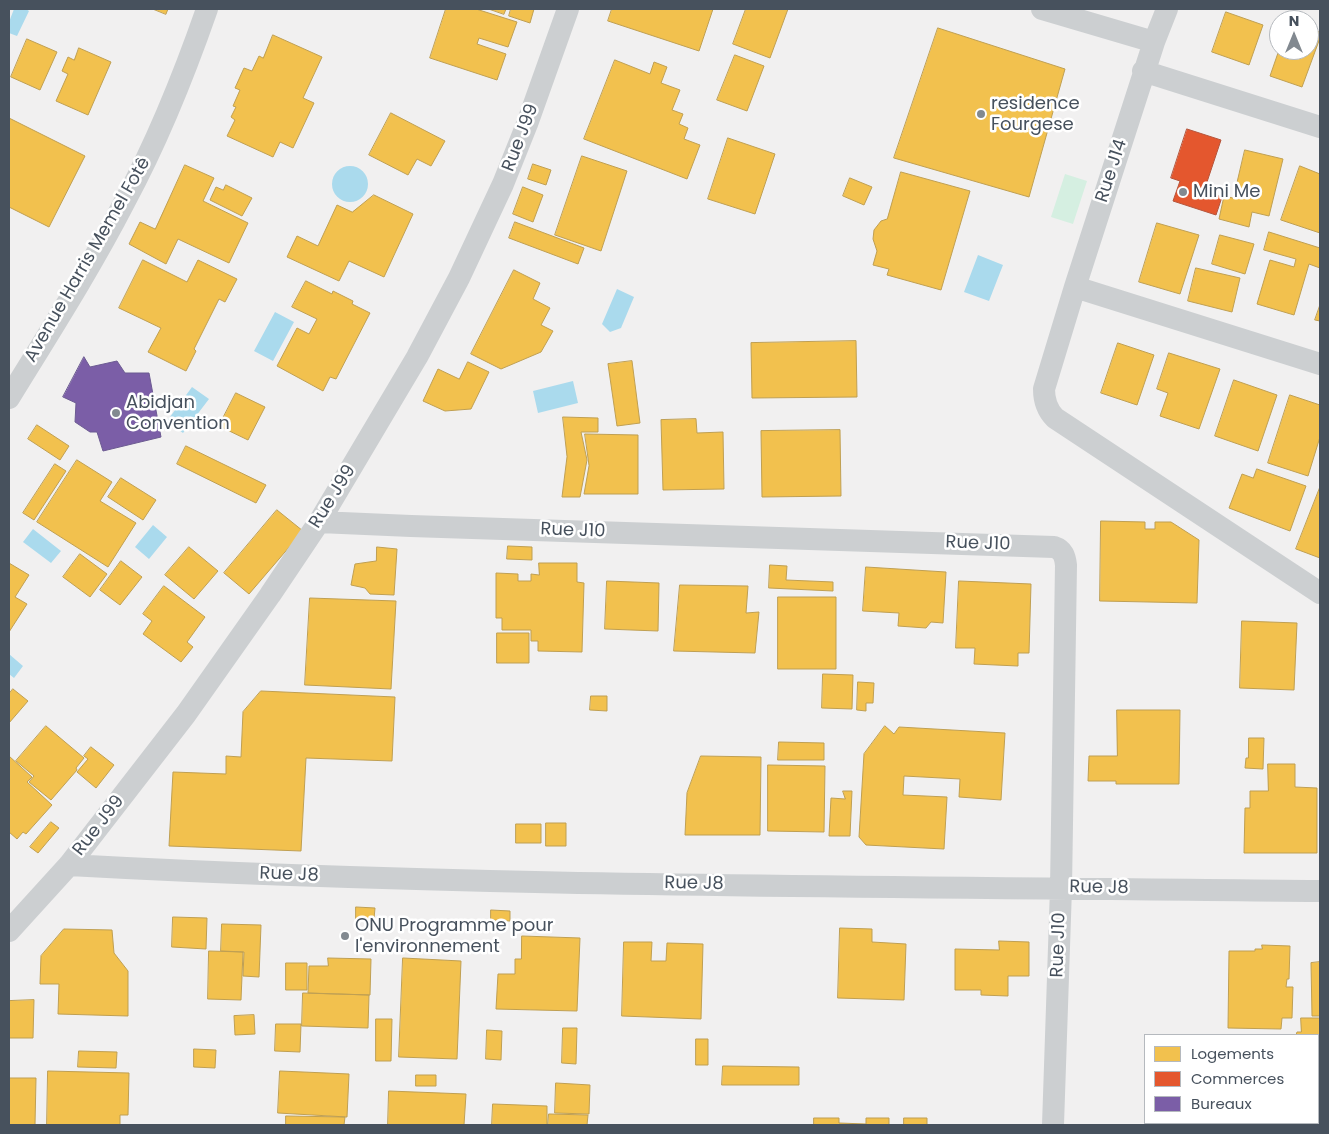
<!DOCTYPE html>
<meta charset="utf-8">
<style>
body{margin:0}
#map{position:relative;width:1329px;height:1134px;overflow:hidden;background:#f1f0f0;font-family:Poppins,sans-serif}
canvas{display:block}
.frame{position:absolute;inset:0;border:10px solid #47515d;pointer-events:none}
.legend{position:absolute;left:1144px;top:1034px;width:175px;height:90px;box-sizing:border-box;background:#fff;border:1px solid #b5b9be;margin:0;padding:6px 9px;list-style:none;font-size:15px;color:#47515d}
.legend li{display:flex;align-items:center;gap:10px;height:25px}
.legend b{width:25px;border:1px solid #b5b9be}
.north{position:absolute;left:1269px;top:10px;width:50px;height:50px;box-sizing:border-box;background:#fff;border:1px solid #b5b9be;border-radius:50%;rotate:0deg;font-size:14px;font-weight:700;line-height:20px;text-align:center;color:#47515d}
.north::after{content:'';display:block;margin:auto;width:18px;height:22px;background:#828990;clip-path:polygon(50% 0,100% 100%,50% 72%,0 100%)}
</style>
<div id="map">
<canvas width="1329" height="1134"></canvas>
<div class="frame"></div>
<ul class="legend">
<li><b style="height:14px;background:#f2c14e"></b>Logements</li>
<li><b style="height:14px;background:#e4572e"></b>Commerces</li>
<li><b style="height:14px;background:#7b5ea7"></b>Bureaux</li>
</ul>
<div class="north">N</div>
</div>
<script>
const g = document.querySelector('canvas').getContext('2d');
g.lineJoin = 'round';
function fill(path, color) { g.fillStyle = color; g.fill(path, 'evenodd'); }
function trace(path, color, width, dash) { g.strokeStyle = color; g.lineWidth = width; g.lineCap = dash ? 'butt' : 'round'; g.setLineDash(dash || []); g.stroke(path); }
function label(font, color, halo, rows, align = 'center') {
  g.font = font + ' Poppins,sans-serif'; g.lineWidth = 5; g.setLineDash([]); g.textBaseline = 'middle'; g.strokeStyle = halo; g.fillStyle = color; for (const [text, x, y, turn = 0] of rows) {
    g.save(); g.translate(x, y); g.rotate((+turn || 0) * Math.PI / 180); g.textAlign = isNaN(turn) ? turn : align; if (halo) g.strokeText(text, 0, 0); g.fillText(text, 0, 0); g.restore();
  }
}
fill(new Path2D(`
 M1065,174l22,7 -14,43 -22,-7z`), '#d5efe1');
fill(new Path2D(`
 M14,9h12l3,2 -12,25 -8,-3v-11z
 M332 184a18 18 0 1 1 36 0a18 18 0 1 1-36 0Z
 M978,255l25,10 -14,36 -25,-9z
 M617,289l17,8 -13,31 -11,4 -8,-8z
 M275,312l19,10 -21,39 -19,-10z
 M573,381l5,22 -40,10 -5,-22z
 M192,387l17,12 -26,34 -16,-12z
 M153,525l14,12 -18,22 -14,-12z
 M33,529l28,22 -10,12 -28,-21z
 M9,654l14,12 -9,12 -5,-4z`), '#aadaed');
const homes = new Path2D(`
 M153,9h15l-2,5z
 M446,9h30l41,13 -9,25 -29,-9 -2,6 29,10 -9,26 -67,-22z
 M489,9h17l-2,5z
 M511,9h23l-4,14 -21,-7z
 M612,9h101l-14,42 -91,-30z
 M746,9h42l-18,49 -37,-14z
 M1226,12l37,13 -14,40 -37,-13z
 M938,28l127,41 -36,128 -135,-39z
 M1309,28l11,4v6l-18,49 -32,-11 9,-26h30z
 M273,35l49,22 -19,41 11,5 -21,45 -13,-6 -7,15 -46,-21 8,-16 -4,-3 5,-10 -3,-1 7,-16 -5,-2 9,-20 8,3 7,-15 4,2z
 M27,39l30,13 -17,38 -29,-13z
 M79,48l32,14 -23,53 -32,-14 12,-27 -6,-3 6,-14 6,3z
 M735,55l29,11 -17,45 -30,-11z
 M615,60l35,14 4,-12 13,5 -6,16 19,7 -8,20 11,4 -4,10 9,4 -4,11 16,6 -13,34 -103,-40z
 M391,113l54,28 -14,25 -14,-7 -9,16 -39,-20z
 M9,118l76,38 -36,71 -40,-20z
 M728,138l47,16 -20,60 -47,-15z
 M1245,150l38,9 -14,57 -17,-4 -3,15 -30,-8 5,-23 9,2z
 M582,156l45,15 -26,80 -46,-16z
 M533,164l18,6 -5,15 -18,-6z
 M185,165l29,13 -11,23 45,22 -19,40 -51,-24 -12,25 -37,-20 11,-22 15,7z
 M1300,166l20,8v59l-39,-13z
 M901,172l69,19 -29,99 -54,-15 2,-6 -16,-4 4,-14 -4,-12 1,-9 7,-9 6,-2z
 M850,178l22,9 -8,18 -21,-9z
 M226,185l26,13 -10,18 -32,-16 6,-13 7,3z
 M523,187l20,8 -10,27 -20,-8z
 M374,195l39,19 -29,63 -35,-16 -10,20 -52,-24 10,-21 21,10 19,-41 15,7z
 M515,222l69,26 -6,16 -69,-26z
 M1157,223l42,12 -19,59 -41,-12z
 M1269,232l51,16v20l-11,-4 -15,51 -37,-11 13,-44 24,7 2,-8 -32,-9z
 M1220,235l34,9 -9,30 -33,-10z
 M143,260l44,22 11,-22 39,19 -12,23 -6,-3 -25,50 2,2 -10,20 -38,-19 13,-24 -42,-20z
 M1196,268l44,10 -8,34 -44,-11z
 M514,270l26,13 -7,16 17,9 -9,17 12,6 -12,21 -40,17 -30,-15z
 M306,281l26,13 1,-3 20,10 -1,3 18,9 -34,66 -6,-2 -7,14 -46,-25 20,-38 12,6 8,-15 -25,-12z
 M1320,305v16l-5,-1z
 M856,341l1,56 -105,1 -1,-55z
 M1118,343l36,12 -17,50 -36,-12z
 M1169,353l51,16 -21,60 -39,-13 8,-23 -11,-4z
 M632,361l8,62 -23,3 -9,-62z
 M468,362l21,10 -18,37 -26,2 -22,-10 15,-32 21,10z
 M1234,380l43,15 -19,56 -43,-15z
 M236,393l29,14 -17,33 -29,-14z
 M1290,395l30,10v32l-12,39 -40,-13z
 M563,417l35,1v14h-17l6,28 -7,37h-18l5,-40z
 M696,419l1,14 26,-1 1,57 -61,1 -2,-70z
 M37,425l32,21 -9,14 -32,-21z
 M840,430l1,66 -79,1 -1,-66z
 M585,434l53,1v59h-54l5,-28z
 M186,446l80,39 -10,18 -79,-39z
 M77,460l35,22 -12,19 36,22 -28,44 -71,-45z
 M55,464l11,7 -32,49 -11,-7z
 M1257,469l49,17 -16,45 -61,-23 13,-34 11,4z
 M121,478l35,22 -13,20 -35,-23z
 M1320,487v71l-24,-9z
 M277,510l26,21 -54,63 -25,-21z
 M1101,521l44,1v7h10v-7h16l28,18 -2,63 -97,-2z
 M508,546l24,1v13l-25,-1z
 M189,547l29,24 -24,28 -29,-24z
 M377,547l20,2 -3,46 -24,-1 -5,-6 -14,-3 4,-21 21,-3z
 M80,554l27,20 -17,23 -27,-20z
 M121,561l21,16 -22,28 -20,-15z
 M9,563l20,12 -14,22 12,7 -18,28z
 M539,563h38v19l7,1 -2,69 -44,-1v-10h-7v-11h-29v-12h-6v-45l22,1v7h13v-7l8,1z
 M770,565l17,1 -1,14 47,2v9l-64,-3z
 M866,567l80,5 -3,51 -12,-1 -5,6 -28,-2 1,-13 -36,-2z
 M607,581l52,2 -1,48 -53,-2z
 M959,581l72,3 -2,69h-11v13l-44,-2 1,-16h-19z
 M680,585l68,1 -2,27 13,-1 -4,41 -81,-2z
 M164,586l41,31 -18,25 6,5 -12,15 -38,-28 9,-13 -9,-7z
 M778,597h58v72h-58z
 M310,598l86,3 -5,88 -86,-4z
 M1242,621l55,2 -3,67 -54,-2z
 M497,633h32v30h-32z
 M823,674l30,1 -1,34 -30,-1z
 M858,682l16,1 -1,20h-7v8l-9,-1z
 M13,689l15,12 -19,22v-29z
 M261,691l134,6 -3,64 -86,-3 -5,93 -132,-5 4,-74 53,2v-18l15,1 2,-45z
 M591,696h16v15l-17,-1z
 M1117,710h63l-1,74h-63v-3h-28l1,-25h28z
 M46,726l38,32 -8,10 1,2 -26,30 -22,-18 5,-6 -18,-15z
 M885,726l9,8 5,-7 106,6 -4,67 -42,-3 1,-18 -56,-3 -1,19 44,2 -3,52 -78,-4 -7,-8 5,-83z
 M1249,738h15l-1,31 -18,-1 1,-10h2z
 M779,742l45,1v17h-46z
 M91,747l23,18 -18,23 -19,-16 11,-13 -4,-3z
 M9,756l23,21 -5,5 25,23 -26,29 -3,-2 -6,7 -8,-7z
 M701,756l60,1 -1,78h-75l2,-42z
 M1268,764h27v23l22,1v65h-73l1,-45h5v-17h18z
 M768,765l57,1 -1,66 -56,-1z
 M843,791h9l-2,45h-21l2,-38 14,1z
 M51,822l8,6 -21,25 -8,-6z
 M546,823h20v23h-20z
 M516,824h25v19h-25z
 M356,907l19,1 -1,11h-18z
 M491,910l19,1v10l-19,-1z
 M173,917l34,1 -1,31 -34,-2z
 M222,924l39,1 -2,52 -16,-1 1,-24 -23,-1z
 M840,928l32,1v13l34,2 -2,56 -66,-2z
 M64,929l48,1 2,23 14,18v45l-70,-2 1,-30h-19l1,-28z
 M522,936l58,2 -3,73 -81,-2 2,-35h17v-15h6z
 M999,941l30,1v34h-21v20l-27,-1v-5h-26v-41l44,1z
 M624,942h28l-1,19h15l1,-18 36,1 -2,75 -79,-3z
 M1262,945l28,1 -1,33h-2l-1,8h7l-1,31h-10l-1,11 -53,-1 1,-77h26v-2h7z
 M209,951l34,1 -2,48 -33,-1z
 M328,958l43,1 -1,36 -62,-2 1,-27h19z
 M403,958l58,3 -4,98 -58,-2z
 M1320,962v54h-8l-1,-53z
 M286,963h21v27h-21z
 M303,993l66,2 -1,33 -66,-2z
 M34,1000l-1,38h-24v-37z
 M254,1015l1,19 -20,1 -1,-19z
 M1301,1018h19v56h-2v-39h-22l1,-3h4z
 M376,1019h16l-1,42h-15z
 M276,1024h25l-1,28 -25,-1z
 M563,1028h14l-1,36 -14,-1z
 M487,1030l15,1 -1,29 -15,-1z
 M696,1039h12v26h-12z
 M194,1049l22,1 -1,18 -21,-1z
 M79,1051l38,1 -1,16 -38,-1z
 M723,1066l76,1v18h-77z
 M48,1071l81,2 -1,42h-8v10h-73z
 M280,1071l69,3 -2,43 -69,-4z
 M416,1075h20v11h-20z
 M9,1078h27l-1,47h-26z
 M556,1083l34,2 -1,29 -34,-1z
 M389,1091l77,3 -2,31h-76z
 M493,1104l54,2v19h-55z
 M549,1114l39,1 -1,10h-39z
 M286,1116l59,1 -1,8h-58z
 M814,1118h25v5l27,1v-6h23v7h-75z
 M904,1118h23v7h-23z`);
fill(homes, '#f2c14e');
trace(homes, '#bf9f52', 1);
const shops = new Path2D(`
 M1187,129l34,11 -17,51 18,6 -6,18 -43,-14 7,-20 -9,-3z`);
fill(shops, '#e4572e');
trace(shops, '#b5553c', 1);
const offices = new Path2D(`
 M84,357l6,10 27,-6 8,12h24l12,64 -58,14 -6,-19h-7l-15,-10 1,-19 -13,-6z`);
fill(offices, '#7b5ea7');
trace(offices, '#6b5a91', 1);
trace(new Path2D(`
 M1042,9l112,33 -79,245 -31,102c0,11 3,21 11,29l265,175
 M1154,42l13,-33
 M1143,71l177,56
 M1075,287l245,77
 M9,398c40,-65 81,-129 116,-197 33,-61 59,-126 82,-192
 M319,522l92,4 643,21c9,3 11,9 12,18l-5,323 -8,237
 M69,865c416,23 834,21 1251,26
 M9,931l60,-66 117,-151 84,-119 49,-73 98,-165 42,-79 44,-94 24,-60 41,-115`), '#cccfd1', 22);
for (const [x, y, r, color] of [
 [981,114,5,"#828990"],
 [1183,192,5,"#828990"],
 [116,413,5,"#828990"],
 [345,936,5,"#828990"]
]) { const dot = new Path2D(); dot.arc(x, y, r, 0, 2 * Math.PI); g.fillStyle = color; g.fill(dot); trace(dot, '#fff', 2); }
label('18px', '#47515d', '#fff', [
 ["residence",991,104],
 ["Fourgese",991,125],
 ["Mini Me",1193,192],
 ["Abidjan",126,403],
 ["Convention",126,424],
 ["ONU Programme pour",355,926],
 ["l'environnement",355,947]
], 'left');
label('18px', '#47515d', '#fff', [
 ["Rue J99",521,138,-69],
 ["Rue J14",1112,171,-72],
 ["Avenue Harris Memel Fotê",88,260,-60],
 ["Rue J99",333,497,-58],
 ["Rue J10",573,531,2],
 ["Rue J10",978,544,2],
 ["Rue J99",99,826,-52],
 ["Rue J8",289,875,2],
 ["Rue J8",694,884,1],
 ["Rue J8",1099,888,1],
 ["Rue J10",1059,945,-88]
]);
</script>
